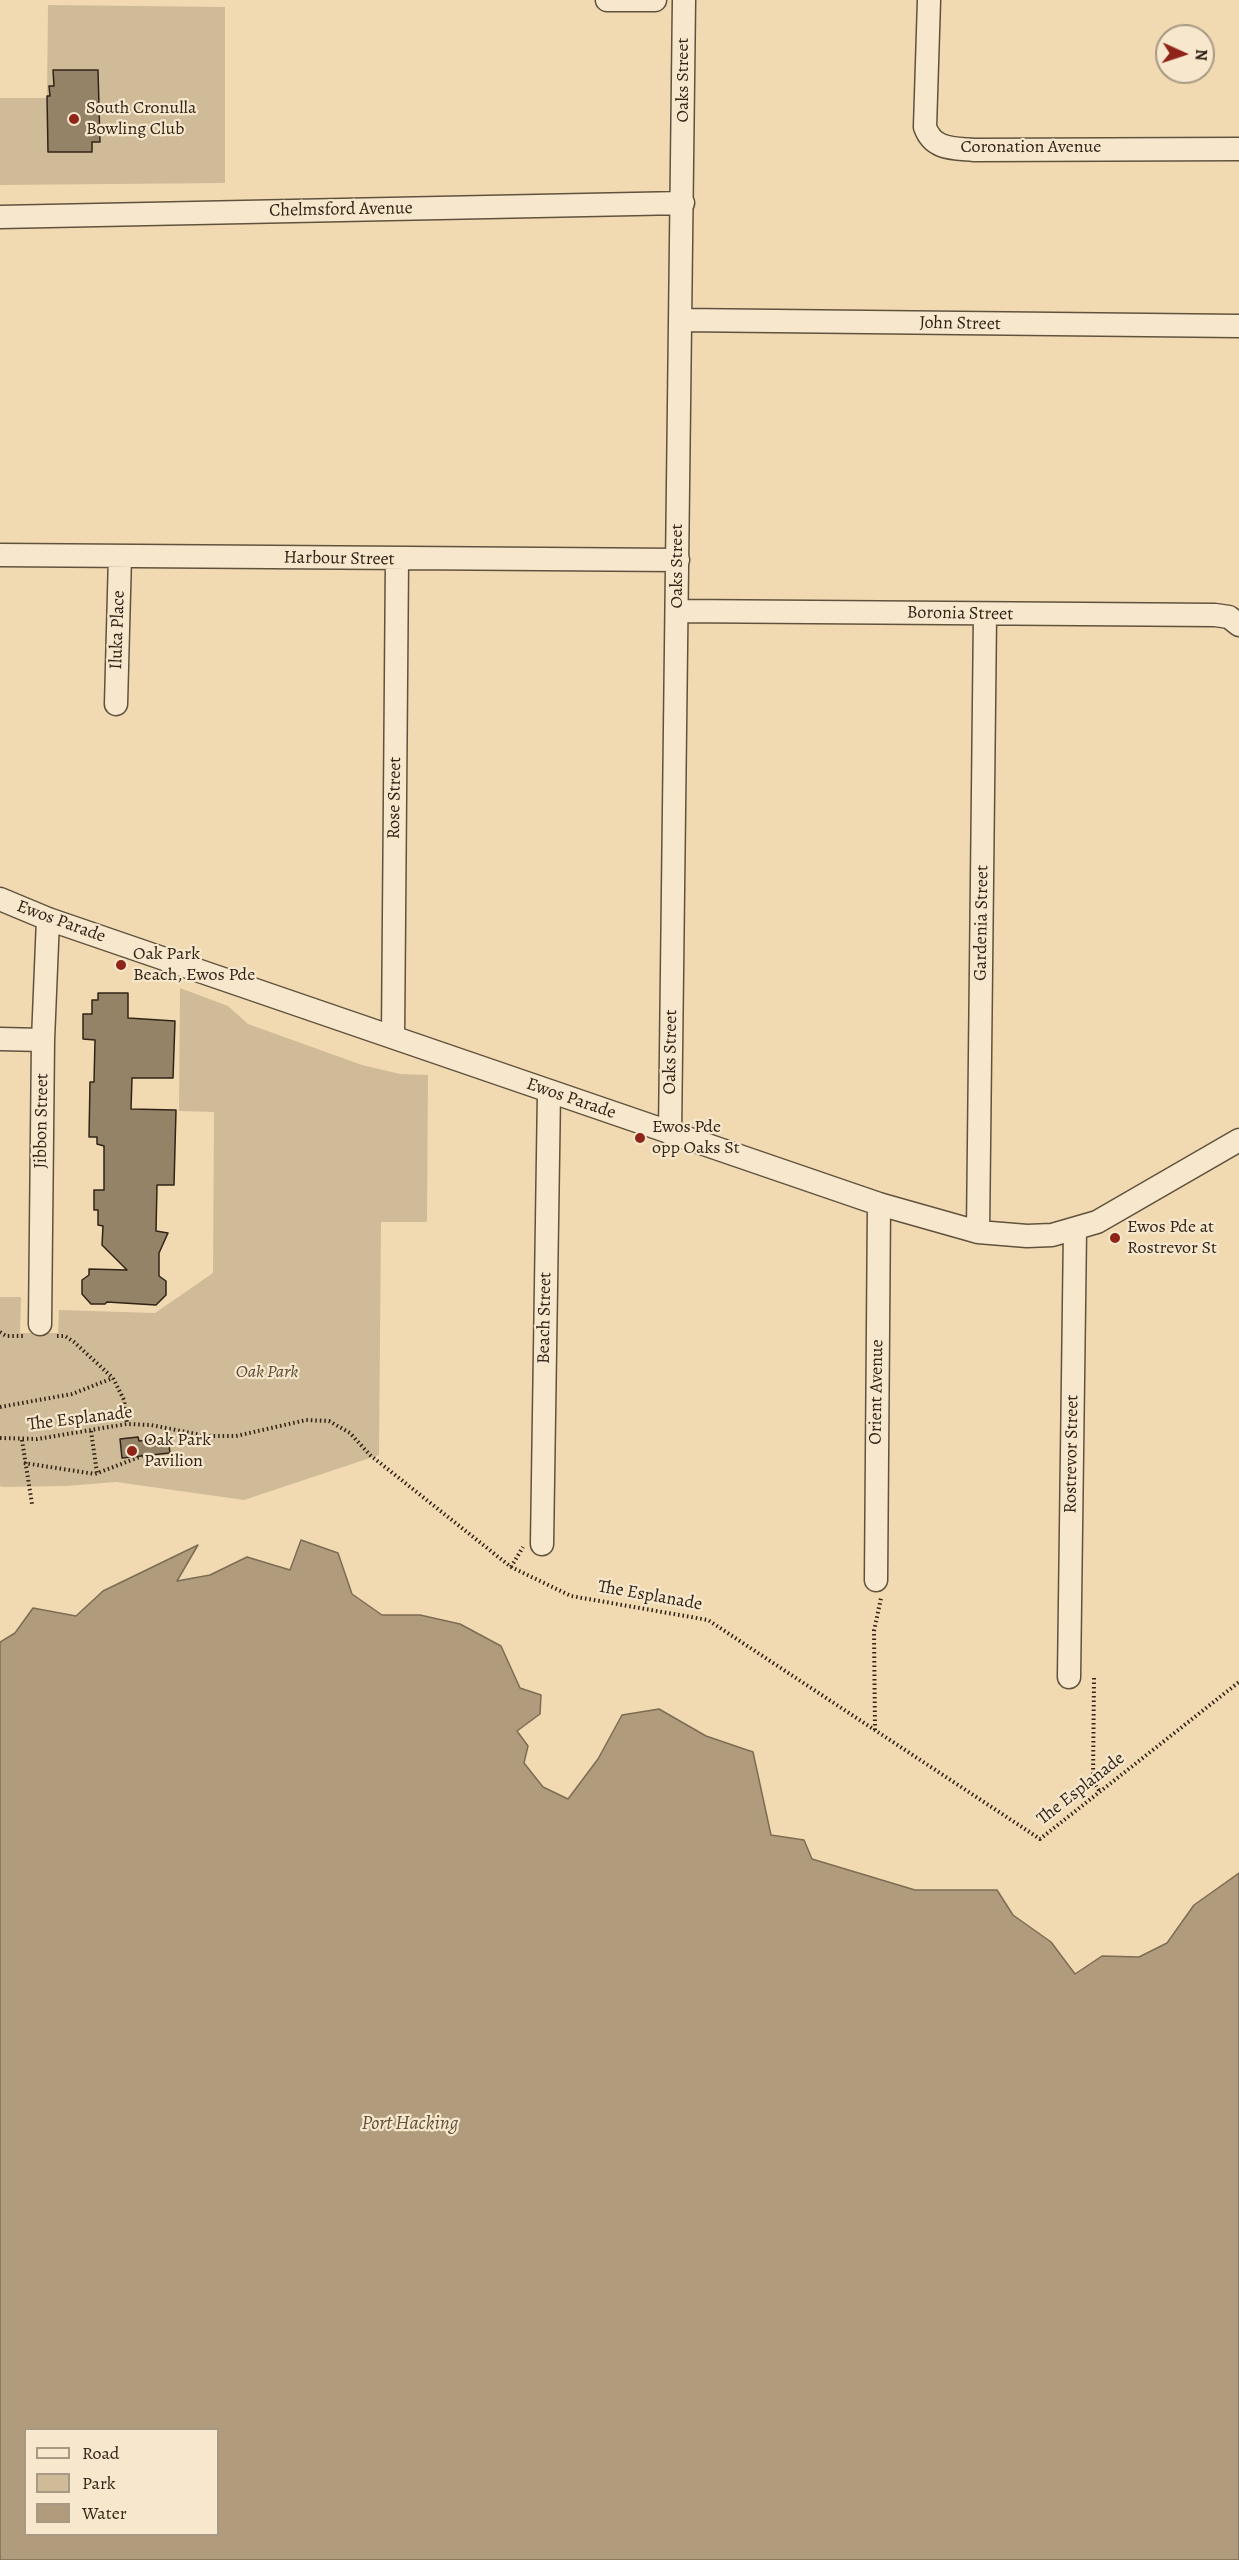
<!DOCTYPE html>
<style>
body{margin:0}
#map{position:relative;width:1239px;height:2560px;overflow:hidden;background:#f1dab2;font-family:Alegreya,serif}
canvas{display:block}
.legend{position:absolute;left:24px;top:2428px;width:195px;height:108px;box-sizing:border-box;background:#f6e7cd;border:2px solid #a79984;margin:0;padding:8px 10px;list-style:none;font-size:18px;color:#312417}
.legend li{display:flex;align-items:center;gap:12px;height:30px}
.legend b{width:30px;border:2px solid #a79984}
.north{position:absolute;left:1155px;top:24px;width:60px;height:60px;box-sizing:border-box;background:#f6e7cd;border:2px solid #a79984;border-radius:50%;rotate:93deg;font-size:16px;font-weight:700;line-height:24px;text-align:center;color:#312417}
.north::after{content:'';display:block;margin:auto;width:21px;height:27px;background:#8f2418;clip-path:polygon(50% 0,100% 100%,50% 72%,0 100%)}
</style>
<div id="map">
<canvas width="1239" height="2560"></canvas>
<ul class="legend">
<li><b style="height:8px;background:#f6e7cd"></b>Road</li>
<li><b style="height:16px;background:#d0bb98"></b>Park</li>
<li><b style="height:16px;background:#b09c7d"></b>Water</li>
</ul>
<div class="north">N</div>
</div>
<script>
const g = document.querySelector('canvas').getContext('2d');
g.lineJoin = 'round';
function fill(path, color) { g.fillStyle = color; g.fill(path, 'evenodd'); }
function trace(path, color, width, dash) { g.strokeStyle = color; g.lineWidth = width; g.lineCap = dash ? 'butt' : 'round'; g.setLineDash(dash || []); g.stroke(path); }
function label(font, color, halo, rows, align = 'center') {
  g.font = font + ' Alegreya,serif'; g.lineWidth = 4.5; g.setLineDash([]); g.textBaseline = 'middle'; g.strokeStyle = halo; g.fillStyle = color; for (const [text, x, y, turn = 0] of rows) {
    g.save(); g.translate(x, y); g.rotate((+turn || 0) * Math.PI / 180); g.textAlign = isNaN(turn) ? turn : align; if (halo) g.strokeText(text, 0, 0); g.fillText(text, 0, 0); g.restore();
  }
}
fill(new Path2D(`
 M48,5l177,2v176l-225,2v-87h47z
 M180,988l48,18 20,18 114,41 38,9 28,1 -1,147h-46l-2,233 -135,45 -128,-18 -50,4 -64,1 -2,-1v-189h21l-1,36h38l1,-23 96,3 58,-40 1,-161 -35,-1z`), '#d0bb98');
const water = new Path2D(`
 M301,1540l37,13 14,41 30,21h38l40,9 41,22 19,42 21,7 -1,19 -23,17 11,15 -4,17 19,24 25,12 30,-40 24,-44 37,-6 47,27 47,16 18,83 33,5 8,19 103,31h82l16,25 38,27 24,32 27,-18 37,1 28,-14 27,-38 45,-32v687h-1239v-918l15,-9 18,-25 43,8 27,-25 95,-46 -21,36 33,-6 37,-18 43,13zM26,2430h192v104h-192z`);
fill(water, '#b09c7d');
trace(water, '#7d6c54', 1.5);
const building = new Path2D(`
 M53,70h45l2,72h-8v10h-44l-1,-56h3l-1,-10h5z
 M98,993h30v25l47,3 -2,57h-41l-1,31 45,1 -2,75h-17l-1,46 12,2 -9,20v23l7,5v14l-10,10 -49,-3 -2,2h-14l-9,-10v-14l7,-5v-6l38,1 -25,-25 1,-19 -5,-1v-15h-4v-20h10v-44l-7,-2v-7h-8l1,-55h4l1,-42 -12,-1v-25h9v-14h6z
 M138,1437l1,4 29,-3 2,15 -48,5 -2,-19z`);
fill(building, '#958368');
trace(building, '#312417', 1.5);
const minor = new Path2D(`
 M607,0h48
 M929,0l-4,127c8,23 28,21 49,23l265,-1
 M0,217l683,-14
 M681,320l558,6
 M0,555l678,5
 M678,611l537,4 14,2 10,8
 M116,704l4,-148
 M0,899l48,20 831,285 99,28 49,4 25,-1 45,-13 142,-82
 M393,1036l4,-476
 M0,1039l43,1
 M670,1133l14,-1133
 M978,1232l7,-617
 M40,1324l3,-284 5,-121
 M542,1544l7,-452
 M876,1580l3,-376
 M1069,1677l6,-447`);
trace(minor, '#61523e', 25);
trace(new Path2D(`
 M0,1332l6,4h19
 M57,1336h8l9,6 39,36 11,22 3,24
 M0,1407l72,-13 41,-16
 M91,1431l6,42
 M0,1438l37,1 90,-15 24,1 55,11h30l70,-16 23,1 21,12 20,22 141,112 60,29 137,24 332,219 199,-157
 M22,1440l10,64
 M24,1463l71,11 47,-18
 M511,1567l12,-20
 M1094,1678l-1,103 7,11
 M875,1730l-1,-99 7,-33`), '#312417', 4, [1.5, 3]);
trace(minor, '#f6e7cd', 22);
for (const [x, y, r, color] of [
 [74,119,6,"#8f2418"],
 [121,965,6,"#8f2418"],
 [640,1138,6,"#8f2418"],
 [1115,1238,6,"#8f2418"],
 [132,1451,6,"#8f2418"]
]) { const dot = new Path2D(); dot.arc(x, y, r, 0, 2 * Math.PI); g.fillStyle = color; g.fill(dot); trace(dot, '#f6e7cd', 2); }
label('18px', '#312417', '#f6e7cd', [
 ["Oaks Street",684,80,-90],
 ["Coronation Avenue",1031,148],
 ["Chelmsford Avenue",341,210,-1],
 ["John Street",960,324,1],
 ["Harbour Street",339,559,1],
 ["Oaks Street",678,566,-90],
 ["Boronia Street",960,614,1],
 ["Iluka Place",118,630,-88],
 ["Rose Street",395,798,-89],
 ["Ewos Parade",61,922,20],
 ["Gardenia Street",982,923,-89],
 ["Oaks Street",671,1052,-89],
 ["Ewos Parade",571,1099,19],
 ["Jibbon Street",42,1121,-89],
 ["Beach Street",545,1318,-89],
 ["Orient Avenue",877,1392,-89],
 ["The Esplanade",80,1419,-7],
 ["Rostrevor Street",1072,1454,-89],
 ["The Esplanade",650,1596,10],
 ["The Esplanade",1081,1789,-38]
]);
label('18px', '#312417', '#f6e7cd', [
 ["South Cronulla",86,109],
 ["Bowling Club",86,130],
 ["Oak Park",133,955],
 ["Beach, Ewos Pde",133,976],
 ["Ewos Pde",652,1128],
 ["opp Oaks St",652,1149],
 ["Ewos Pde at",1127,1228],
 ["Rostrevor St",1127,1249],
 ["Oak Park",144,1441],
 ["Pavilion",144,1462]
], 'left');
label('italic 18px', '#594a37', '#f6e7cd', [
 ["Oak Park",267,1373]
]);
label('italic 20px', '#5d4e3b', '#f6e7cd', [
 ["Port Hacking",410,2124]
]);
</script>
